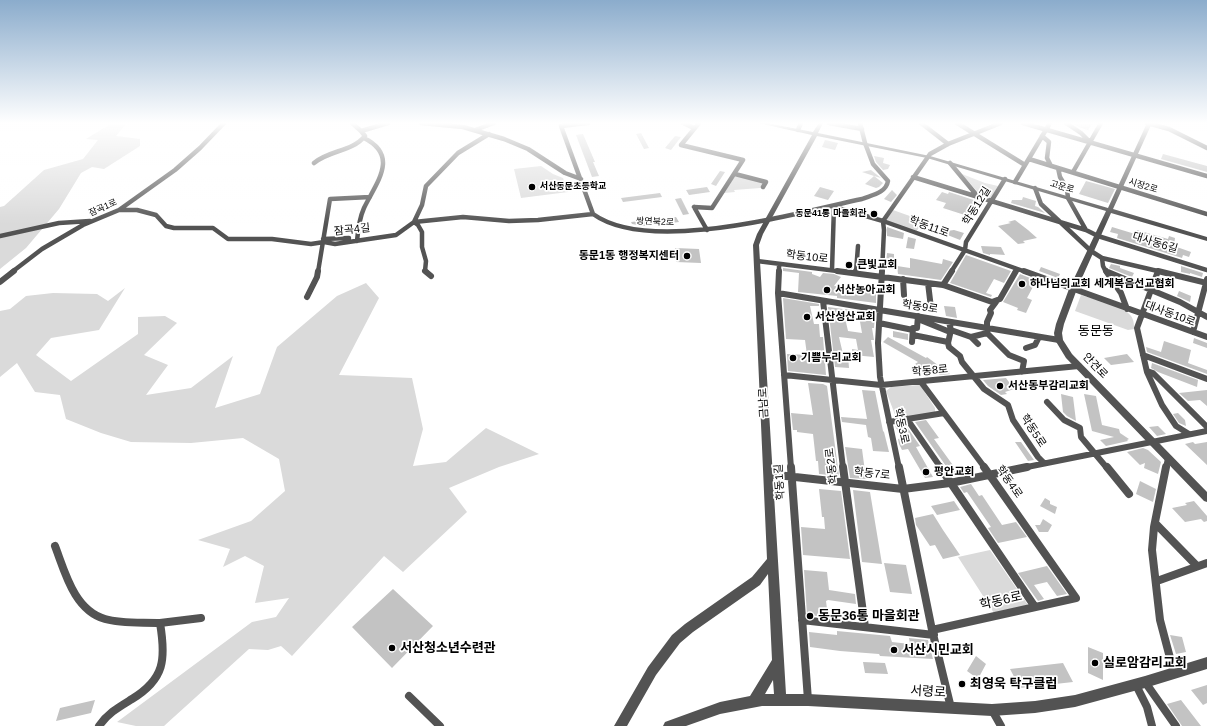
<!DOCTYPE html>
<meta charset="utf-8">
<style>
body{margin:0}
canvas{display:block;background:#fff}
</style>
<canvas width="1207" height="726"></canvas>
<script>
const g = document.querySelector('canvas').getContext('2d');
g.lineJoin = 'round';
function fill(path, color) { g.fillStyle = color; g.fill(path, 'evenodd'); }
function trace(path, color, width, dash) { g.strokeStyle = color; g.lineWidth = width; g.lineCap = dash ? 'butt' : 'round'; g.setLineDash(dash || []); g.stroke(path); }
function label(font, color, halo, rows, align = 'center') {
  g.font = font + ' Arial,"Noto Sans KR",sans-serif'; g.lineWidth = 3.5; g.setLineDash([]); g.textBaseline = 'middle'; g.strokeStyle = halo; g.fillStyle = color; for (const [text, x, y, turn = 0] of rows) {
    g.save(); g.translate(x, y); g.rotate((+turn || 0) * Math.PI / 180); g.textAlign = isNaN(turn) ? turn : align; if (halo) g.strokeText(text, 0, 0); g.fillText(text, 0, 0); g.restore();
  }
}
fill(new Path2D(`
 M112,123h18l-5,2 -9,11 24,3v7l-36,23 -12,-2 -11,6 -22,36 -33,39 -26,21v-62l4,-1 40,-36 39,-11 15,-19 -12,-1z
 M541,166l12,8 10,4 5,14 -47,6 -7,-29z
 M962,174l23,9 13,3 -8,13 -8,-2z
 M735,176l29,7 -4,5 -26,2 1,2 -11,1z
 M893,210l28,10 2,2 -7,10 -32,-11z
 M366,283l13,15 -40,77 73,3 11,51 -10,37 33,-4 40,-34 53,26 -40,13 -50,21 18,24 -64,60 -19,-16 -92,100 -11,-10 -13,4 -19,-1 -85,77h-28l-19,-4 135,-100 24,-5 13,-19 -34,5 9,-37 -19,-10 -22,11 7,-18 -32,-9 53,-19 34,-30 -6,-32 -36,-21 -52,5 -60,-1 -30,-9 -35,-14 -6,-24 -25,-3 -18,-29 -17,14v-66l10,-2 16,-13 27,-3 44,1 11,7 17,-13 -26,42 -48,8 -15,17 35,26 67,-47v-17l27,-1 12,7 -33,32 24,10 -22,30 45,-7 42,-32 -18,52 45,-14 17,-47 60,-51z
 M1081,295c12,4 44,11 50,21 3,4 3,9 3,13l-6,1 -53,-19z
 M920,385l15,23v4l-38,8 -11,-29 5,-4z
 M990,550l38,55 -34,8 -36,-56z`), '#dadada');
fill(new Path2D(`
 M1072,123h21l-5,7 -7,-2z
 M641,133l8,15 -5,1 -8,-15z
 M583,134l12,28h-2l6,14 -7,1 -16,-42z
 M675,136l6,1 -10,13 -6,-2z
 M825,140l13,3 -3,7 -13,-3z
 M1163,154l44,12v6l-46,-13z
 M874,156l10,2 -1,5 7,2 -2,4 -5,1 -7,-8z
 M871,170l10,8 -7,-2 9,7 -4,4 -3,1 -11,-4 9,-8 -12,-4z
 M720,171l5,1 -9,14 -5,-2z
 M1086,181l29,8 -7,14 -29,-9z
 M707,187l3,5 -21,3 -3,-5z
 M820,187l14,4 -6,9 -14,-4z
 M892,190l5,5 -6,7 -7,-3z
 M942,192l6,2 1,-2 31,10 -9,15 -28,-9 3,-5 -10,-3z
 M660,193l2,4 -39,5 -2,-4z
 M1023,197l13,4 -1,5 3,1 7,6 -34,-10 1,-3h10z
 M681,198l8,16 -6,1 -8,-16z
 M676,217l3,5 -34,4 -13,-2 -1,-2z
 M1015,220l13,10 9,8 -14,3 2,2 -7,1 -20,-18 13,-3 -3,-1z
 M887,227l17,6 -1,6 -16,-3z
 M1112,227l23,7 2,-4 31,9 1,-3 6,2 -1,8 17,6 -2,5 -6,-2 -1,3 -65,-20 1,-4 -8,-2z
 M954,230l10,3 -4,7 -20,-8z
 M908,237l8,2 -2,10 -8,-1z
 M981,246l20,1 4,8 -15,-1v1l-7,-2z
 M675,248l24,1 2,14 -25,-1z
 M887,253l7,1v12l-8,-2z
 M966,255l45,16 -7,12 -10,-4 -8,14 6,2 -1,2 -41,-14z
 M910,258l32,6 1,-5 10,3 -12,18 -43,-6 -1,-8 13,2z
 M1111,264l9,2v2l14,5 -2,4 -23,-9z
 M1181,266l22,7 -1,4 -12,-4v1l-9,-2z
 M1041,267l19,7 -2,4 -19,-7z
 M783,268l29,4v2l8,3 3,-4 11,1 7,3 -7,9 42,5v12l-39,-5v-2l-39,-4 1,-19 -16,-2z
 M1020,274l10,4 -1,2 6,3 -8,15 5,2 -6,13 -9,-3 1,-2 -15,-6z
 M1179,291l12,5 -1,6 -13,-6z
 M783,298l36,6v2h-9l4,18h5l1,13h3l3,38 -38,-4 -1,-17 20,1 -2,-15 -19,-1z
 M944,306l11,1 2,11 -11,-2z
 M828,307l15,2 5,22 14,2 -3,-17 -14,-2v-5l30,5 -1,14h-2l2,12h-3l3,17 -21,-2 -1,-6 6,1 -2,-11 -17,-2 4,17 5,1 1,13 -14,-1z
 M893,331l15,3v6l-15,-3z
 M888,337l38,21 1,-1 23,17 -10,1 -11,-8 -6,4 -8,-7 3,-2 -35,-20z
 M1194,338l13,5v5l-14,-5z
 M1164,341l27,9 -3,13 19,7v4l-60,-22 -1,-5 15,5z
 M1127,354l7,8 -23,3 -7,-7z
 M1152,363l46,17 -1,7 -39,-15 -7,-4z
 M1006,378l8,11 -9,3 2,2 -6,1 -13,-9 -5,-6z
 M808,383l15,1 4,2 12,90 -20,-2 -1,-13h-2l-3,-27 -16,-2v-2h-4l-2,-17 22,2z
 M862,390l13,1 8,40 1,1 5,20 -16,-1 -2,-13 -3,-1 -2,-12 -24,-3 -1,-5 26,2z
 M1207,390v16l-7,-6 -12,1 -9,-8z
 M1061,394l12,3 3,24 -9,-5 -4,-4z
 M1084,394l12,2 6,29 17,4 1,4 9,6 -2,1 1,1 -22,5 -6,-6 14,-3 -22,-6z
 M1178,413l7,7 1,6 -7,-3 -6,-9z
 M926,420l13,18 -5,1 26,36 -7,1 -38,-54z
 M905,424l15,22 -4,1 17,30 -8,1 -17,-29 -6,1 -3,-6 -1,-5 4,-1 -7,-12z
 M1158,426l8,8 -9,2 -8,-9z
 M1015,442h6l13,18 -6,1z
 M1193,442l2,2 12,-2v23l-22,-21z
 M845,447l17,2 4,30 -16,-1z
 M1143,448l5,2 13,12 -3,12 -14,-6 1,-5 -5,2 -13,-13z
 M1140,481l16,8 -3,13 -17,-8z
 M971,484l8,12 3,-1 20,30 14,-3 11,15 -29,6 -10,-15 3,-1 -24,-35 -3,1 -4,-6z
 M819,489l22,2 9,68 -47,-4 -2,-28 24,2 -1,-12h-2z
 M853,490l17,2 12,72 -20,-2z
 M1045,498l5,3v3l7,3 -2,7 -15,-8z
 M954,501l6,9 -23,5 -6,-9z
 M1194,501l13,15v5l-3,1 -3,-3 -16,3 -13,-14 15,-3 -2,-2z
 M933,514l10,16 17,25 -17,4 -8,-14 -5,1 -14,-21 -1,-7z
 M1043,519l9,6 -4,7h-9l-4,-7h5z
 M884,563l22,2 6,29 -22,-2z
 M1047,566l20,28 -10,2 -10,-14 -13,3 10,14 -6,2 -20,-28z
 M804,570l23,2 2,18 26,4 1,10 -28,-4 -2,1 2,16 -21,-2z
 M393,589l40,37 -41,42 -40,-41z
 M837,631l53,5 2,6 18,2 -1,-6 19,2 5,19 -53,-3 -1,-2 -39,-3 -30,-4 -1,-15 28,3z
 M1170,635l12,2 4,15 -10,2z
 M1088,647l15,6v27l-15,-7z
 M976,656l10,8 -8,15 -11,-8z
 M863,662l22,1 3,11 -23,-1z
 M1063,663l10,19 -53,6 -10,-19z
 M1207,685v18l-4,2 -12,-15z
 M95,700l-4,13 -35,8 4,-13z
 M1181,700l20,26h-19l-15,-22z`), '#c3c3c3');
trace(new Path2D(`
 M352,123l9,8 27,-8
 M421,123l42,4 41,12 24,10 37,24 16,6
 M588,123l-27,3 32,88c57,41 203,-1 269,-15 10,-4 24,-6 26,-18l-15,-17 -8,-21 -5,-20
 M683,123l11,5
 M829,123l33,6
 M921,123l27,21
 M957,123l68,42
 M1023,123l184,53
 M1066,123l15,10 9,9
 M1147,123l22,6 38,19
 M475,130l19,-7
 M798,130l3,-7
 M1042,136l7,6 -2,16 4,8
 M1029,159l178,55
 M314,163c15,-13 38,-11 51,-27l-4,-5
 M950,163l29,35
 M1058,168l2,9 7,12 1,9 18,32
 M1073,172l28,-49
 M735,174l31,8 -3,5
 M913,177l173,53 12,6 109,34
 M1015,182l35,-59
 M1035,188l6,16 50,47 11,7 60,14
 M831,206l52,15 143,51
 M694,207l18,1 31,-48 -62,-15 18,-22
 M694,207l13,23
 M119,210h18l19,5 10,11 8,2h39l15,11h44l39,5 13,-2 11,2 61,-9 18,-13 49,-5 46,4 29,-1 55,-6
 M414,222l8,-17 4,-19 32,-33 31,-19
 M414,222l4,3 4,7v15l4,14 -1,10 2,1
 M0,236l59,-13 31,-2
 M323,239l26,-1
 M357,241c1,-12 2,-22 7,-33 12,-25 36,-52 0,-70
 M1102,258l1,8 3,6
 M757,261l88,11
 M832,270l2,-64
 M12,272l30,-23 41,-24 36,-15 56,-40 25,-22 24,-25
 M318,272l12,-73 40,-2
 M779,272v-8
 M856,272l2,-26
 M882,272l2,-42 -1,-9 47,-67 18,-10 53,-21
 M951,272l14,-22 1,-8 39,-63
 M1015,272l2,-3`), '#535353', 4.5);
trace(new Path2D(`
 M425,271l6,5
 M779,271l-1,22 13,175
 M837,271l106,14 49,17 8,-3 16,-28
 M882,271l-4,72 2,34 19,91
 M1024,271l183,66
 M1106,271l15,22 6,16
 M1158,271l49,12
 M1158,271l-21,57 10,44 15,33 14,21 13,8
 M1108,272l72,30 27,15
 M856,273v-2
 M903,279l1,16
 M0,282l14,-11
 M928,283l3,25
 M943,285l9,-14
 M778,293l281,47
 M307,297l10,-20 1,-6
 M823,301l20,167
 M918,319l32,13
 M949,322l2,8 -3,13 1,4 11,9 2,6 22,27 24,16 5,15 25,37 6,6
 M879,323l34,7
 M951,330l20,7 7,7
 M1193,332l14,-53
 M987,333l22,22 15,6 -2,11
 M913,335l35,7
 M971,337l16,-4v-11l4,-9 -1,-3 6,-8
 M912,342l1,-14h4l1,-12
 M1026,348l9,-3 4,-8
 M1143,355l64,24
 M1147,371l6,2 54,54
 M784,375l97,10 198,-19
 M921,382l64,86
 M1047,402l17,18 16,8 1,9 26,31
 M907,419l34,49
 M889,422l55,-9
 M1022,468l185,-37
 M1166,468l2,-10`), '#535353', 6);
trace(new Path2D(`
 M791,467l17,233
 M843,467l22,160
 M899,467l33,163 19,78
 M940,467l95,140
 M1107,467l22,27
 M1166,467l-12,60 -2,23 8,70 14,53
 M768,474l135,15 47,-6 77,-16
 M1155,523l42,43
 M55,546c10,26 19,64 50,73 17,5 37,3 55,4 6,36 5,56 -28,76 -13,8 -24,14 -33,27
 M1157,581l50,-18
 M802,620l132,15
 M160,623l41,-5
 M932,630l144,-32 -92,-131
 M1145,682l31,44
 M1136,685l11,22 5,19
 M409,696l31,30
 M992,710l9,16`), '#535353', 8);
fill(new Path2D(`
 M758,123h9l46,9 6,-9h4l-5,10 112,23 178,52 39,-85h5l-39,86 94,28v4l-96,-28 -34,76 -13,35 -2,9 1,7 9,14 135,138v10l-3,-1 -138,-143 -11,-18 -1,-7 2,-9 13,-35 37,-78 -179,-53 -110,-22 -54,98 -4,11 27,449h22l184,10 43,-3 40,-6 70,-19 62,-19v12l-62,19 -70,19 -40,6 -43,3 -184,-10h-46l-42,8 -34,12h-23l2,-4 55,-20 30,-6 22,-36 -4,-86 -8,11 -67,47 -13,11 -24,32 -29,51h-13l34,-59 24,-32 13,-11 67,-47 15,-18 -14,-314 4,-11 55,-99zM773,680l1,14h-9z`), '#535353');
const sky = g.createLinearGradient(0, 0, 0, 224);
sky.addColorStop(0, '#8baccc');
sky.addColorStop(0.55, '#fff');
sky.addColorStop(1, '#ffffff00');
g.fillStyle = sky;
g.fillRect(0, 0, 1207, 224);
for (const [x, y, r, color] of [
 [532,187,4,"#000"],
 [874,214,4,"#000"],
 [687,256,4,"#000"],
 [849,265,4,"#000"],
 [1022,284,4,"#000"],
 [827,290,4,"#000"],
 [807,317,4,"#000"],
 [793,358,4,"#000"],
 [1000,386,4,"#000"],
 [926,472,4,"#000"],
 [810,616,4,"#000"],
 [392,648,4,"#000"],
 [894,650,4,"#000"],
 [1095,663,4,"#000"],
 [962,684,4,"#000"]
]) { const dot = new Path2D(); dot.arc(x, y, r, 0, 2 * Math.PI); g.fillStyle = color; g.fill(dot); trace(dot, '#fff', 1.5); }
label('9px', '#000', '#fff', [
 ["시장2로",1143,186,17],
 ["고운로",1062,187,16],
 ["잠곡1로",103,208,-24],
 ["쌍연북2로",655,222,2]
]);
label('bold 9px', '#000', '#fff', [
 ["서산동문초등학교",540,187],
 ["동문41통 마을회관",866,214,"right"]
], 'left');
label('11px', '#000', '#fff', [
 ["학동12길",977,206,-58],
 ["학동11로",929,227,20],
 ["잠곡4길",352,230,-6],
 ["대사동6길",1155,243,17],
 ["학동10로",807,257,7],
 ["학동9로",920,307,9],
 ["대사동10로",1170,314,20],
 ["안견로",1095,366,46],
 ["학동8로",930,371,-5],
 ["금남로",764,403,-93],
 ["학동3로",901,426,78],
 ["학동5로",1033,431,57],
 ["학동2로",832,466,-97],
 ["학동7로",872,474,6],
 ["학동1길",780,482,-94],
 ["학동4로",1009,482,55]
]);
label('bold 11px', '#000', '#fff', [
 ["동문1동 행정복지센터",679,256,"right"],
 ["큰빛교회",857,265],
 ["하나님의교회 세계복음선교협회",1030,284],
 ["서산농아교회",835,290],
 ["서산성산교회",815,317],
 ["기쁨누리교회",801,358],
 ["서산동부감리교회",1008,386],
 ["평안교회",934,472]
], 'left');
label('13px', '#000', '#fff', [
 ["동문동",1096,331]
]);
label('13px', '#000', '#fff', [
 ["학동6로",1001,601,-13],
 ["서령로",928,692,3]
]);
label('bold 13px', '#000', '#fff', [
 ["동문36통 마을회관",818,616],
 ["서산청소년수련관",400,648],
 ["서산시민교회",902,650],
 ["실로암감리교회",1103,663],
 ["최영욱 탁구클럽",970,684]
], 'left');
</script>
